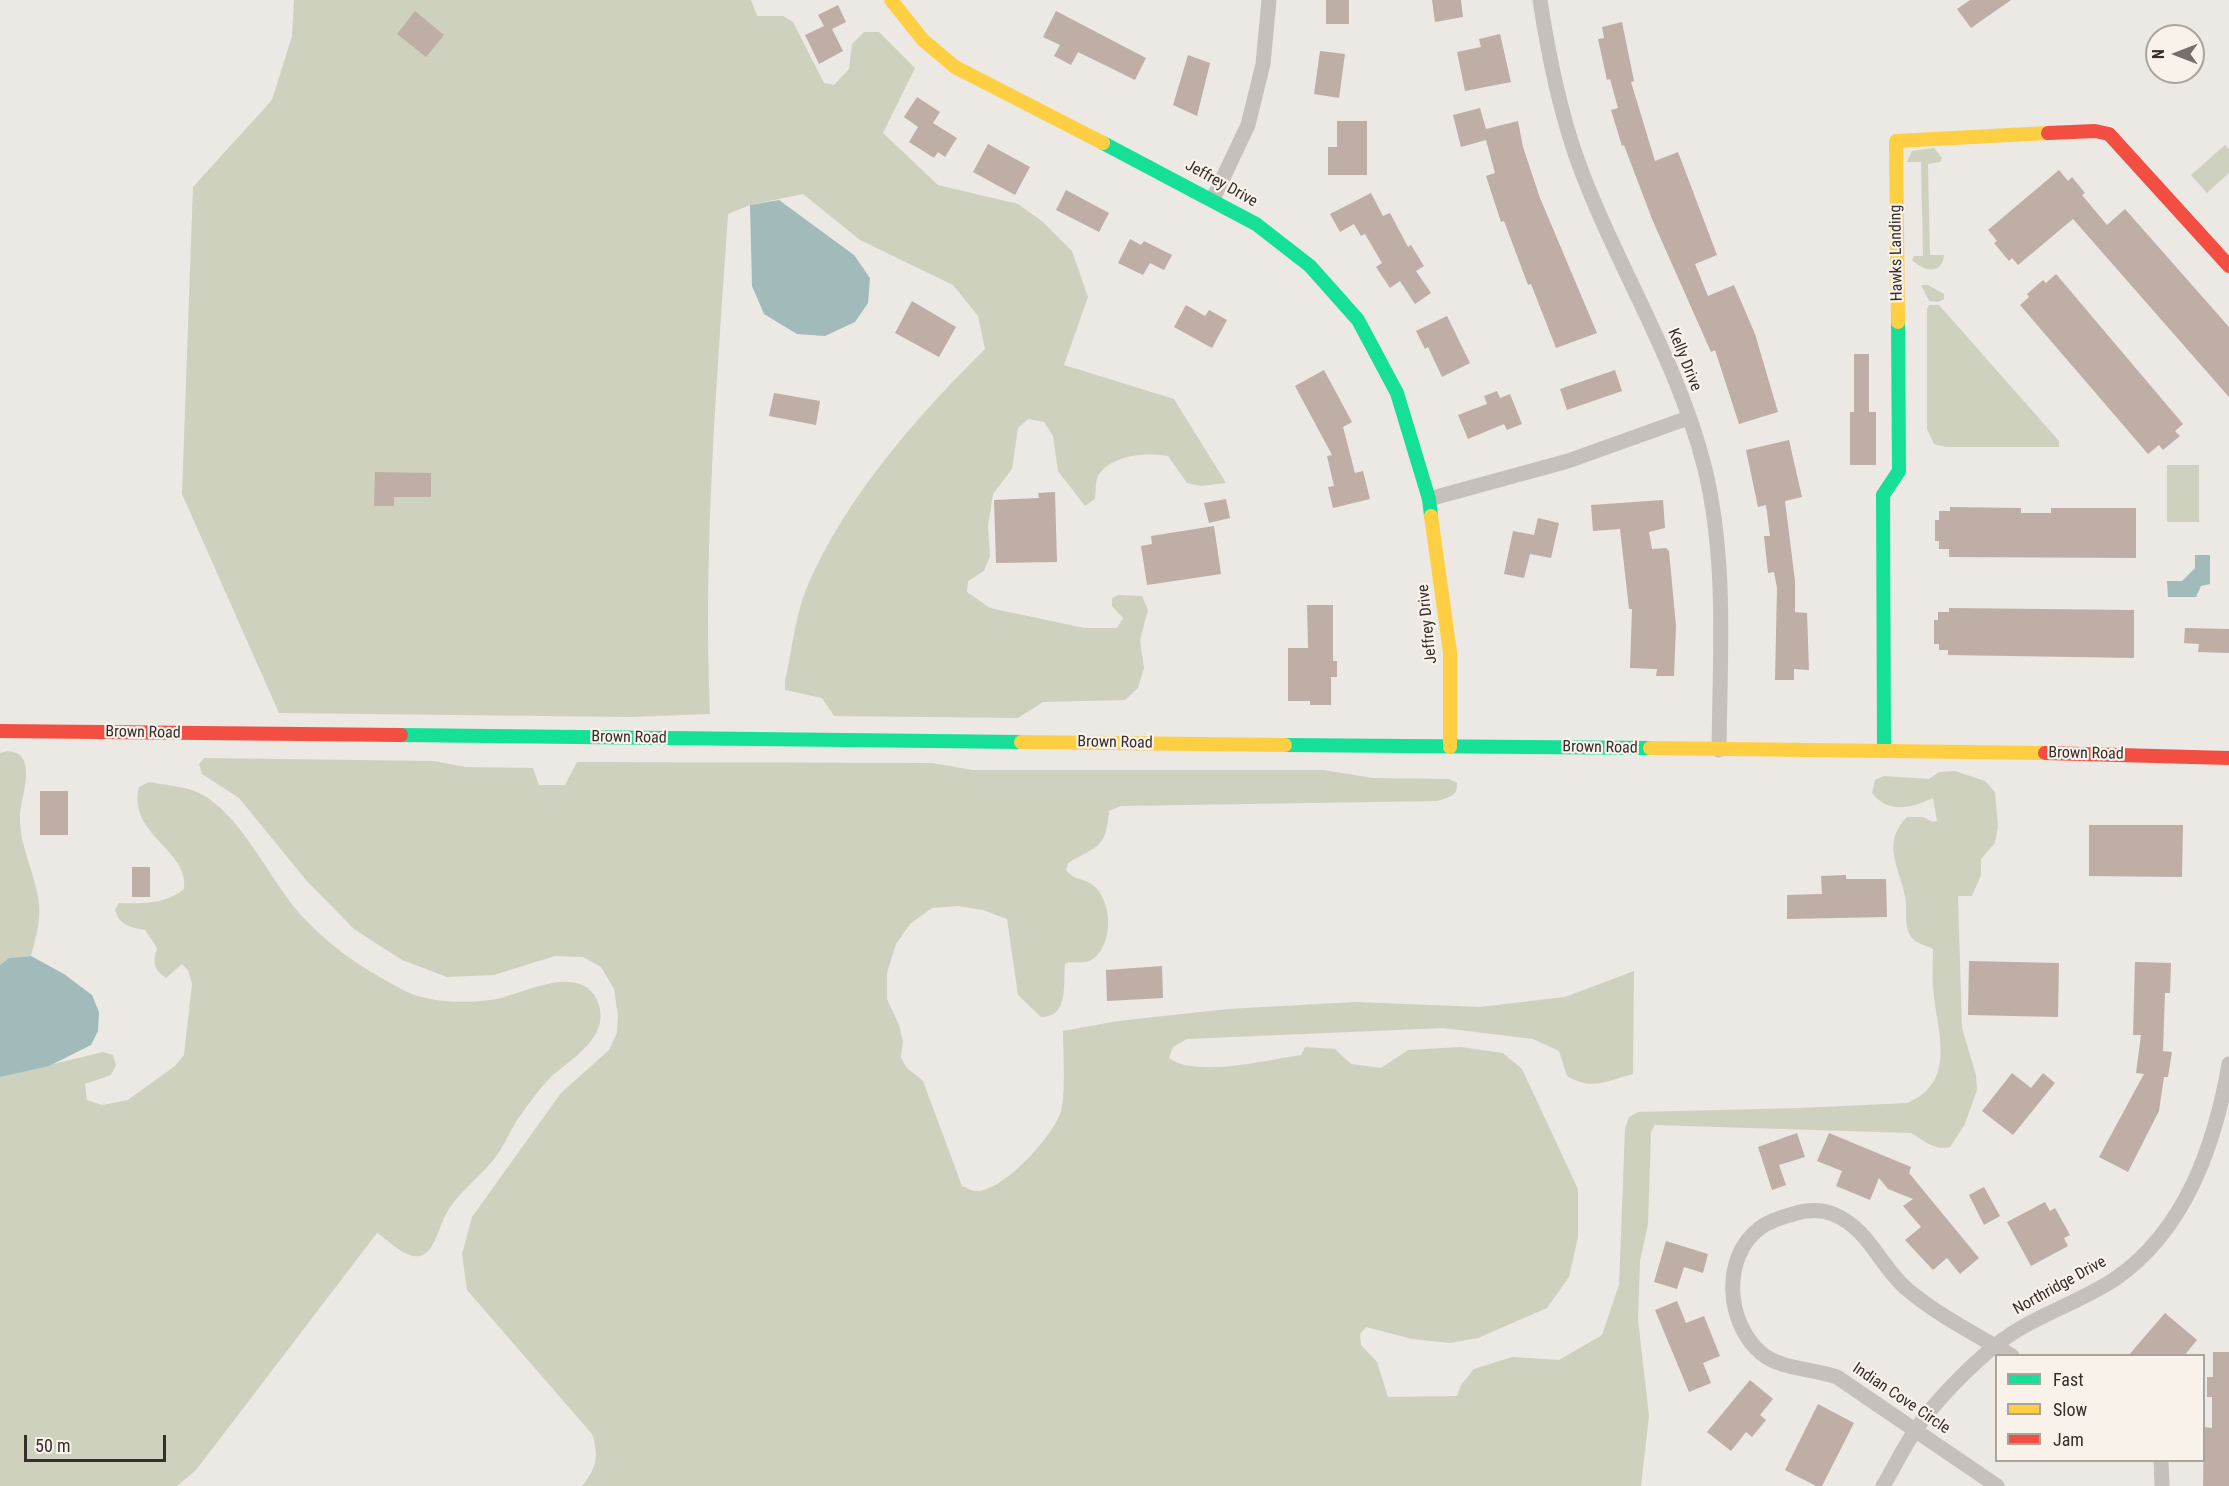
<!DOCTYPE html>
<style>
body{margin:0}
#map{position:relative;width:2229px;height:1486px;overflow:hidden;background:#ece8e3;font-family:"Roboto Condensed",sans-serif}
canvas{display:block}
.legend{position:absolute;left:1995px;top:1354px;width:210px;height:108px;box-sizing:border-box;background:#f8f2eb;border:2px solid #aaa49e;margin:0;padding:8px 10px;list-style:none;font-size:18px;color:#362e2a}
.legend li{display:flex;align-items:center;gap:12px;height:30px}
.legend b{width:30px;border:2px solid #aaa49e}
.north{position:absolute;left:2145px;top:24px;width:60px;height:60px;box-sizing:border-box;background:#f8f2eb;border:2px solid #aaa49e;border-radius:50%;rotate:270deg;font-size:16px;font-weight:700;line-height:24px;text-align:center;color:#362e2a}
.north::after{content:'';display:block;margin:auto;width:21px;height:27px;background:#766f6b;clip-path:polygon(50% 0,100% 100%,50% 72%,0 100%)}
.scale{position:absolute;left:24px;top:1435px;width:142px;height:27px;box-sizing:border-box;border:3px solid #362e2a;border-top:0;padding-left:8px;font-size:18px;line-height:21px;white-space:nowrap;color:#362e2a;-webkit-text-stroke:4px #f8f2eb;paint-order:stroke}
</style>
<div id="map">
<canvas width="2229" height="1486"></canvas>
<ul class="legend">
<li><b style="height:8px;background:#16e098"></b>Fast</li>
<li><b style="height:8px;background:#ffcf43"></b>Slow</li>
<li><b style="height:8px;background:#f24e42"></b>Jam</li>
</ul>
<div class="north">N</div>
<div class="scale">50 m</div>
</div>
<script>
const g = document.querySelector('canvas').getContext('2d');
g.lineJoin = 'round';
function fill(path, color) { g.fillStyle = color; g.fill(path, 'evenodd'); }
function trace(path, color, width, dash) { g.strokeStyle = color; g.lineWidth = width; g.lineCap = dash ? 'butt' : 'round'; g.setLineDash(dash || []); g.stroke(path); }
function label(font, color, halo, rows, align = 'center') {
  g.font = font + ' "Roboto Condensed",sans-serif'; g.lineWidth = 4.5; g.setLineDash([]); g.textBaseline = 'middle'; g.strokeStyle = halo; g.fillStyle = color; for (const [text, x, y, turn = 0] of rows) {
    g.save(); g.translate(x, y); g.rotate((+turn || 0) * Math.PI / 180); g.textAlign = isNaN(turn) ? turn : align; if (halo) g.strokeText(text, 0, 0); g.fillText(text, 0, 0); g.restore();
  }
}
fill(new Path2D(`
 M294,0h457l6,16h26l10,6 31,61 10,2 15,-16 3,-25 12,-12h15l36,36 -32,65 55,52 80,19 25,18 29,29 16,46 -24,68 110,34 52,84 -26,3 -13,-3 -19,-27c-21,-4 -58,-1 -70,20 -3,6 -2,17 -3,23l-10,7 -27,-35 -5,-35 -9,-14 -16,-3 -10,9 -6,41 -19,25 -5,32 2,30 -6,15 -16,10 -1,11 23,16 94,20h33l6,-10 -11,-12v-8l6,-3 24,1 6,14 -8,30 4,28 -6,20 -13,12 -82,2 -25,16 -184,-2 -12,-18 -37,-8v-9c7,-30 10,-65 22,-94 38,-89 110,-171 178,-238l-7,-33 -25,-31 -93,-45 -57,-46 -53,11 -22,9c-11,166 -25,333 -18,500l-80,3 -351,-4 -97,-219 11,-307 79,-87 20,-64z
 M2225,145l4,4v24l-22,20 -16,-18z
 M1934,148l8,10 -2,4 -12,2 2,91h14c-2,21 -21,16 -32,5l2,-4h9l-2,-94h-14l5,-11z
 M1921,285h7l16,9v5l-6,3 -9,-1z
 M1929,305h10l120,136v6h-113l-12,-3 -7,-15v-120z
 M2167,465h32v57h-32z
 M8,751c6,1 12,2 15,8 8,16 -2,39 -3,56 -1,29 13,53 18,82 4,20 -2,40 -7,59l-22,2 -9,7v-212z
 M204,758l230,3 31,6 68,1 6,17h26l12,-23 355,1 41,7h350l50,8 76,1 8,4c1,13 -8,14 -19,18l-317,5 -12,5c-3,38 -11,34 -41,52l-2,7c8,11 18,8 27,15 20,16 21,62 -2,75 -8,5 -19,0 -26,4 -2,21 4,53 -24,53l-23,-22 -11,-76 -24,-9 -25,-4 -26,2 -22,16 -14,20 -9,29v26l12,26 4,16 -2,16 5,10 17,14 39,105c4,1 9,5 13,5 28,2 79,-56 86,-80 5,-19 2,-59 2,-80l55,-10 110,-12 126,-7 126,5 85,-10 69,-26 -1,103c-26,7 -41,17 -66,2l-8,-25 -26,-12 -90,-11 -256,11 -14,8 -4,11c26,20 99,2 132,-3l4,-8 30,2 16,15 30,4 27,-18 53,-3 42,6 19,16 56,120v48l-9,40 -22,31 -69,30 -28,5 -38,-4 -46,-12 -6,7 1,11 16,17 11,35 69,-1 4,-11 13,-16 38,-12 47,3 43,-25 17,-50 6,-156 4,-12 9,-5 162,-4 107,-5c52,-21 29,-74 26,-116 -1,-13 0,-26 0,-38 -6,-3 -17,-6 -21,-11 -9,-11 -4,-29 -7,-42 -6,-30 -24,-53 2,-79h16l10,5 4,-1 -4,-23c-21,10 -45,16 -61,-5l3,-13 9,-4 45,3 10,-7 16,-1 30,10 10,11 3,35 -3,16 -14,16v16l-9,21h-14l4,132 14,47 1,15 -12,34 -15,23c-16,4 -27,-7 -39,-14l-256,-8 -4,7 -3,92 -8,37 -2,58 11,97 -8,70h-1059c15,-18 17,-31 10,-52l-125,-144 -5,-36 10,-37 89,-124 48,-43 8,-17 1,-17 -4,-27 -13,-22 -18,-10 -28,-1 -61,19 -47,2 -45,-17 -48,-31 -48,-49 -67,-82 -37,-24 -3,-10z
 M149,782c15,3 32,4 45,9 46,17 77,94 111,128 31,33 61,51 100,72 25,12 64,13 91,8 26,-5 84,-37 101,1 16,37 -26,58 -48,79 -10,10 -18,22 -26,33 -11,13 -16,29 -26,43 -15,21 -39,37 -51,59 -7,12 -11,38 -26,42 -15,3 -31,-16 -43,-23l-181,237 -19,16h-177v-409l103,-25 10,3 3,10 -5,10 -26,9 2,16 15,5 26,-5 47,-34 9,-11 8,-71 -4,-14 -6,-6 -16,14c-13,-9 -13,-15 -9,-30l-12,-18c-15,-3 -25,-4 -30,-20l4,-7c21,1 48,1 65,-14 6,-39 -57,-54 -45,-102z`), '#cdd1be');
fill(new Path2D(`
 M779,200l75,55 16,23 -2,25 -13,19 -30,14 -28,-2 -33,-20 -12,-28 -2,-81z
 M2195,555h15v29l-9,2 -5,11h-28l-1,-16h15l13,-13z
 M31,956l33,18 28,21 7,17 -1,19 -7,14 -42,21 -49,11v-112l9,-7z`), '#a1bbbb');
fill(new Path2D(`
 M1326,0h23v24h-23z
 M1432,0h29l2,17 -28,5z
 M1970,0h41l-40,28 -14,-19z
 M838,5l8,17 -14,7 11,22 -24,13 -14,-29 19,-9 -6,-11z
 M415,11l29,24 -18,22 -29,-23z
 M1056,11l90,47 -11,22 -57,-28 -7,13 -17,-9 6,-11 -17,-8z
 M1622,22l12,59 -3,1 24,79 23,-9 39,103 -22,9 13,32 26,-11 21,49 23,78 -39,12 -24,-74 -4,2 -59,-133 -28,-74 -2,1 -11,-36 7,-2 -8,-29 -3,1 -9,-41 6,-1 -2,-11z
 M1500,34l11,48 -46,9 -8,-39 24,-5 -2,-8z
 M1320,51l25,3 -6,44 -25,-4z
 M1188,55l22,8 -13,53 -24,-11z
 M917,97l23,15 -7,11 24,15 -12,19 -7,-5 -4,6 -25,-16 9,-15 -14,-10z
 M1480,108l6,21 32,-8 5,26 17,51 57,135 -41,15 -25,-64 -3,1 -24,-64 -3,1 -15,-46 9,-3 -9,-33 -25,7 -8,-32z
 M1337,121h30v54h-39v-28h9z
 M988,144l42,23 -15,28 -42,-23z
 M2059,170l9,11 4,-4 13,16 -3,2 25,30 18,-16 104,118v70l-156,-178 -55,46 -6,-7 -3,3 -15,-18 3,-2 -9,-11z
 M1066,190l43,23 -10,19 -43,-22z
 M1371,193l12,23 7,-3 18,34 3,-2 13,21 -8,5 15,22 -16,11 -15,-23 -10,7 -14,-21 6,-4 -17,-29 -4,2 -7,-12 -14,8 -10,-18z
 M1130,239l11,6 3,-4 28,14 -8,15 -14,-7 -7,12 -25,-12z
 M2056,274l127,150 -8,7 5,5 -17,14 -4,-5 -11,9 -128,-149 9,-8 -2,-3 16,-14 3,3z
 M912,301l44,26 -17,30 -44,-24z
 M1186,305l19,11 4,-6 18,10 -15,28 -38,-21z
 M1447,316l23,47 -28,14 -14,-30 -3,2 -9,-18z
 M1854,354h15v58h7v53h-26v-53h4z
 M1324,370l28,52 -9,5 12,46 8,-2 7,28 -37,9 -5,-21 6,-1 -7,-30 5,-1 -37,-69z
 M1615,370l7,21 -55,19 -7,-21z
 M1497,391l3,7 10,-4 12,30 -15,6 -3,-6 -36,15 -10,-24 29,-11 -3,-8z
 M774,393l46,8 -4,24 -47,-9z
 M1789,440l13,57 -17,4 10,80v31l12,1 2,57 -15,-1v11h-19l2,-92 -3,-16 -6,1 -4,-37h6l-4,-31 -8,2 -12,-57z
 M375,472l56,1v24h-37v9h-20z
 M1055,492l2,70 -61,1 -2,-63 45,-2 -1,-5z
 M1226,499l4,19 -21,5 -5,-20z
 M1663,500l2,28 -16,4 3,17 14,-1 3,3 7,75 -2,50h-18l1,-7 -27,-1 2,-59h-3l-9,-80 -27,2 -2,-26z
 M1950,507l71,1v5h30v-5h85v50l-187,-1v-8h-10v-8h-4v-21h4v-9h11z
 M1538,518l21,5 -8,35 -21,-4 -6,24 -20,-4 9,-43 21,4z
 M1214,526l7,48 -74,11 -6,-39 11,-2 -1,-8z
 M1307,605h26v56h4v16h-6v28h-21v-4h-22v-53h20z
 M1949,608l185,2v48l-186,-3v-5h-9v-6h-5v-24h4v-8h11z
 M2185,628l44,1v24l-31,-1 1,-8 -15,-1z
 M40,791h28v44h-28z
 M2089,825h94l-1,52 -93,-1z
 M132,867h18v30h-18z
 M1846,875v4h40l1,38 -100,2v-24l35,-1 -1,-18z
 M1969,961l90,2 -1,54 -90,-2z
 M2135,962l36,1 -1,30h-5l-2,58 9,1 -4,25h-4l-5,34 -31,61 -29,-15 45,-83 -8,-1 5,-38h-8z
 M1162,966l1,32 -56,3 -1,-31z
 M2012,1073l19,15 12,-15 12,10 -42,52 -31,-24z
 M1797,1133l8,24 -26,8 7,20 -14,5 -14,-43z
 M1829,1133l82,34 -2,6 70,85 -19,16 -13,-16 -14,12 -28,-30 16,-13 -18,-21 10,-7 -25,-10 -9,-11 -9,22 -34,-14 6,-15 -25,-10z
 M1984,1187l16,29 -16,9 -15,-30z
 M2045,1202l5,9 5,-3 15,27 -6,3 4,8 -37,20 -24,-44z
 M1666,1241l42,13 -5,19 -19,-6 -7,22 -23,-7z
 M1677,1301l9,22 18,-7 16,40 -17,7 8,20 -22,9 -34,-82z
 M2165,1313l32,27 -13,16h-56z
 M2213,1352h16v134h-26l1,-59 8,1v-31h-5v-20h6z
 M1750,1380l23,19 -13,16 6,5 -14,17 -6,-5 -15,19 -24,-19z
 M1818,1404l36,19 -32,63h-6l-31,-16z`), '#beaea6');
trace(new Path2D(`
 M1540,0c8,53 19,108 37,159 38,105 101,201 128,310 22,92 15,187 14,281
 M1213,199l35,-74 15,-61 6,-64
 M1429,499l139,-38 120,-43
 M2161,1460l1,26
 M1883,1486c11,-18 20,-38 32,-55 18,-28 55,-65 81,-86 36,-29 81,-41 119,-66 71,-49 100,-135 114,-215
 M1997,1486l-160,-109c-24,-9 -56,-7 -76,-24 -35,-30 -40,-96 -1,-125 9,-7 22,-11 33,-14 13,-4 27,-5 40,0 37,15 46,52 75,76 31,26 69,45 104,66`), '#c5c0bc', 15);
trace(new Path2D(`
 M1103,143l153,81 54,42 48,54 39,73 32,106 2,17
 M401,735l620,7
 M1285,745l365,3
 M1884,751l-1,-256 16,-24 -1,-149`), '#16e098', 14);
trace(new Path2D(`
 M891,0l32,40 32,27 148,76
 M1898,322l-2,-181 152,-8
 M1431,516l19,136v95
 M1021,742l264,3
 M1650,748l395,5`), '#ffcf43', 14);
trace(new Path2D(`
 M2048,133l47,-2 14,3 120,132
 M0,731l401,4
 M2045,753l184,5`), '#f24e42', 14);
label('16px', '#362e2a', '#f8f2eb', [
 ["Jeffrey Drive",1221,184,29],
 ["Hawks Landing",1897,253,-91],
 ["Kelly Drive",1684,360,68],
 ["Jeffrey Drive",1428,624,-96],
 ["Brown Road",143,733,1],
 ["Brown Road",629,738,1],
 ["Brown Road",1115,743,1],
 ["Brown Road",1600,748,1],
 ["Brown Road",2086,754,1],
 ["Northridge Drive",2060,1286,-29],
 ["Indian Cove Circle",1901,1399,34]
]);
</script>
